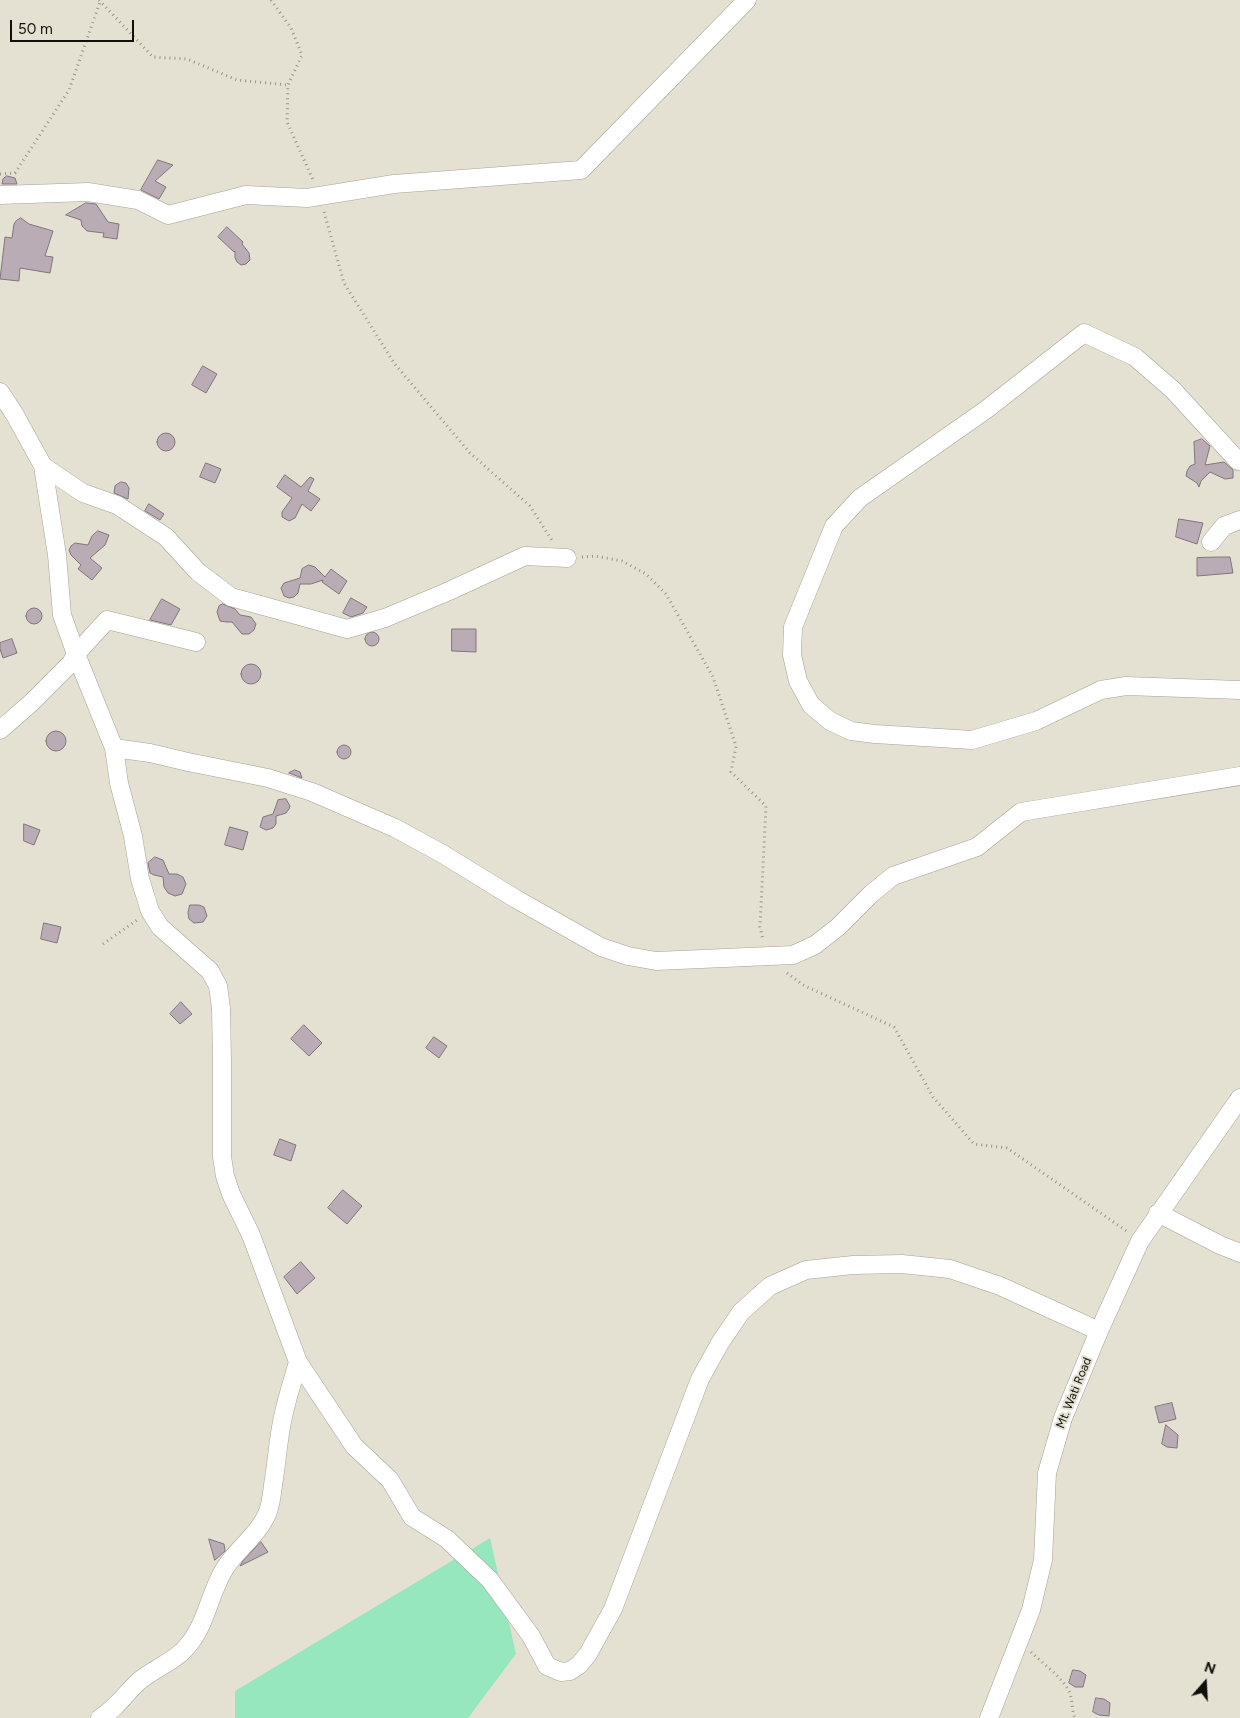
<!DOCTYPE html>
<style>
body{margin:0}
#map{position:relative;width:1240px;height:1718px;overflow:hidden;background:#e4e1d2;font-family:Figtree,sans-serif}
canvas{display:block}
.north{position:absolute;left:1180px;top:1658px;width:50px;height:50px;-webkit-text-stroke:4px #e4e1d2;paint-order:stroke;rotate:19deg;font-size:14px;font-weight:700;line-height:20px;text-align:center;color:#100f0a}
.north::after{content:'';display:block;margin:auto;width:18px;height:22px;background:#100f0a;clip-path:polygon(50% 0,100% 100%,50% 72%,0 100%)}
.scale{position:absolute;left:10px;top:20px;width:124px;height:22px;box-sizing:border-box;border:2px solid #100f0a;border-top:0;padding-left:6px;font-size:15px;line-height:18px;white-space:nowrap;color:#100f0a;-webkit-text-stroke:4px #e4e1d2;paint-order:stroke}
</style>
<div id="map">
<canvas width="1240" height="1718"></canvas>
<div class="north">N</div>
<div class="scale">50 m</div>
</div>
<script>
const g = document.querySelector('canvas').getContext('2d');
g.lineJoin = 'round';
function fill(path, color) { g.fillStyle = color; g.fill(path, 'evenodd'); }
function trace(path, color, width, dash) { g.strokeStyle = color; g.lineWidth = width; g.lineCap = dash ? 'butt' : 'round'; g.setLineDash(dash || []); g.stroke(path); }
function label(font, color, halo, rows, align = 'center') {
  g.font = font + ' Figtree,sans-serif'; g.lineWidth = 4; g.setLineDash([]); g.textBaseline = 'middle'; g.strokeStyle = halo; g.fillStyle = color; for (const [text, x, y, turn = 0] of rows) {
    g.save(); g.translate(x, y); g.rotate((+turn || 0) * Math.PI / 180); g.textAlign = isNaN(turn) ? turn : align; if (halo) g.strokeText(text, 0, 0); g.fillText(text, 0, 0); g.restore();
  }
}
fill(new Path2D(`
 M490,1538l26,116 -48,64h-233v-27z`), '#96e6be');
const building = new Path2D(`
 M158,160l15,5 -18,16 11,6 -7,12 -18,-9z
 M7,176l8,2 2,6h-15l1,-5z
 M86,203l10,1 12,18 11,2 -2,15 -14,-2 1,-4 -17,-2 -5,-5 -1,-6 -15,-5z
 M21,218l8,6 24,7 -8,25 8,1 -3,16 -30,-5 -1,13 -19,-2 5,-42 7,1 2,-14 2,-3z
 M227,227l16,15 -1,2 7,9 1,7 -4,4 -5,1 -4,-3 -2,-4v-7l-1,1 -16,-15z
 M203,366l14,8 -11,19 -14,-8z
 M157 442a9 9 0 1 1 18 0a9 9 0 1 1-18 0Z
 M1202,439l8,7 -5,19 19,-3 9,8v8l-8,1 -15,-7 -9,9 -2,6 -2,-4 -11,-7 1,-5 3,-5 5,-2 -1,-22z
 M206,463l15,6 -6,14 -15,-6z
 M285,475l16,12 9,-10 4,2 -6,12 12,8 -9,12 -9,-7 -7,14 -6,3 -7,-4v-5l10,-14 -15,-11z
 M121,482l5,1 3,5 -1,11 -14,-6 1,-7z
 M149,504l15,10 -4,6 -15,-9z
 M1179,519l24,4 -6,21 -21,-7z
 M98,531l11,4 -4,10 -15,13 12,10 -10,12 -14,-11 3,-4 -10,-10 -2,-5 2,-4 4,-3 13,2 4,-9z
 M1219,557h11l3,16 -36,3v-18z
 M309,565l6,2 10,10 6,-8 16,12 -8,13 -17,-12 1,-2 -12,4h-11l-2,9 -4,4 -5,1 -5,-2 -3,-8 3,-5 16,-5 2,-9z
 M351,598l16,9 -4,6 -12,4 -8,-4z
 M162,599l18,10 -9,16 -21,-5z
 M223,604l12,5 5,6 11,2 5,7 -2,6 -5,4h-7l-10,-12h-6l-6,-1 -3,-9 2,-6z
 M26 616a8 8 0 1 1 16 0a8 8 0 1 1-16 0Z
 M452,629h24v23l-24,-1z
 M365 639a7 7 0 1 1 14 0a7 7 0 1 1-14 0Z
 M12,639l5,14 -14,5 -3,-9v-6z
 M241 674a10 10 0 1 1 20 0a10 10 0 1 1-20 0Z
 M46 741a10 10 0 1 1 20 0a10 10 0 1 1-20 0Z
 M337 752a7 7 0 1 1 14 0a7 7 0 1 1-14 0Z
 M295,770l5,2 2,6 -13,-5z
 M286,799l4,7 -1,3 -3,4 -10,3v8l-3,4 -7,2 -6,-3 3,-10 10,-3 5,-14z
 M24,824l16,6 -6,15 -10,-4z
 M230,827l18,5 -5,18 -18,-5z
 M155,857l8,3 6,14h8l6,3 3,7 -4,10 -7,2 -7,-3 -4,-6 -1,-10 -9,-2 -4,-2 -2,-10z
 M190,905h9l5,2 3,9 -4,6 -9,1 -5,-4 -1,-6z
 M44,923l17,4 -4,16 -16,-4z
 M181,1002l11,12 -12,10 -10,-10z
 M304,1025l18,18 -13,13 -18,-17z
 M434,1037l13,9 -8,12 -13,-10z
 M280,1139l16,6 -5,16 -17,-6z
 M343,1190l19,16 -15,18 -19,-16z
 M301,1262l14,16 -18,16 -13,-17z
 M1172,1403l4,16 -17,4 -4,-16z
 M1166,1425l12,10 -1,13 -10,-1 -5,-3z
 M209,1539l15,5 1,7 -10,9z
 M261,1542l7,10 -28,14 3,-5z
 M1073,1670l7,1 6,4 -3,12h-8l-6,-4z
 M1096,1698l8,1 6,4 -1,13 -10,-1 -6,-3z`);
fill(building, '#b9acb5');
trace(building, '#81757d', 1);
const minor = new Path2D(`
 M0,195l88,-3 50,8 30,15 78,-20 61,3 87,-14 187,-14 166,-170
 M0,392l15,23 28,51 14,89 5,60 14,39 38,94 5,35 14,53 7,43 10,32 10,16 50,44 8,15 3,22 1,54v95l3,19 6,18 20,41 47,127 56,84 36,34 22,37 35,22 43,41 41,56 16,30 14,6 9,-1 9,-6 9,-11 25,-45 87,-230 20,-36 21,-31 29,-26 36,-16 47,-5 49,-1 48,5 50,17 99,45
 M1240,461h-2l-65,-71 -38,-33 -51,-24 -97,76 -127,89 -26,28 -41,101 -1,28 6,26 13,24 19,16 21,10 24,3 97,6 64,-19 65,-31 25,-4 114,4
 M43,466l40,27 34,12 49,32 32,35 33,25 116,32 38,-11 64,-27 76,-35 42,2
 M1211,542l13,-16 16,-6
 M0,730l31,-27 40,-40 5,-9 31,-34 89,22
 M114,748l36,5 38,9 80,16 44,14 83,36 46,25 75,46 85,48 27,9 28,5 137,-6 22,-10 23,-18 33,-33 22,-18 84,-29 44,-35 219,-36
 M1158,1213l62,32 20,8
 M100,1718c16,-9 25,-24 38,-36 16,-14 39,-21 52,-39 17,-22 20,-51 35,-75 12,-19 33,-33 42,-54 4,-9 5,-20 6,-29 4,-23 5,-46 10,-68 4,-19 10,-37 15,-55
 M989,1718l42,-108 12,-50 4,-87 16,-55 36,-87 41,-90 100,-143`);
trace(minor, '#a5a294', 19);
trace(new Path2D(`
 M99,0l54,57 34,2 50,21 51,5
 M271,0l20,28 11,27 -14,30 -1,37 27,60
 M0,174l15,-1 54,-83 31,-88
 M324,212l20,71 50,80 76,90 60,53 23,36
 M582,557l13,-1 27,5 24,13 20,20 47,83 23,69 -5,26 35,34 -6,121 3,13
 M103,944l34,-24
 M787,973l16,12 91,42 39,70 41,47 33,4 121,84
 M1031,1652c12,12 30,24 38,39 4,8 2,19 6,27`), '#97958a', 3, [1, 4]);
trace(minor, '#fff', 18);
label('12px', '#100f0a', '#e4e1d2', [
 ["Mt. Wati Road",1074,1393,-68]
]);
</script>
